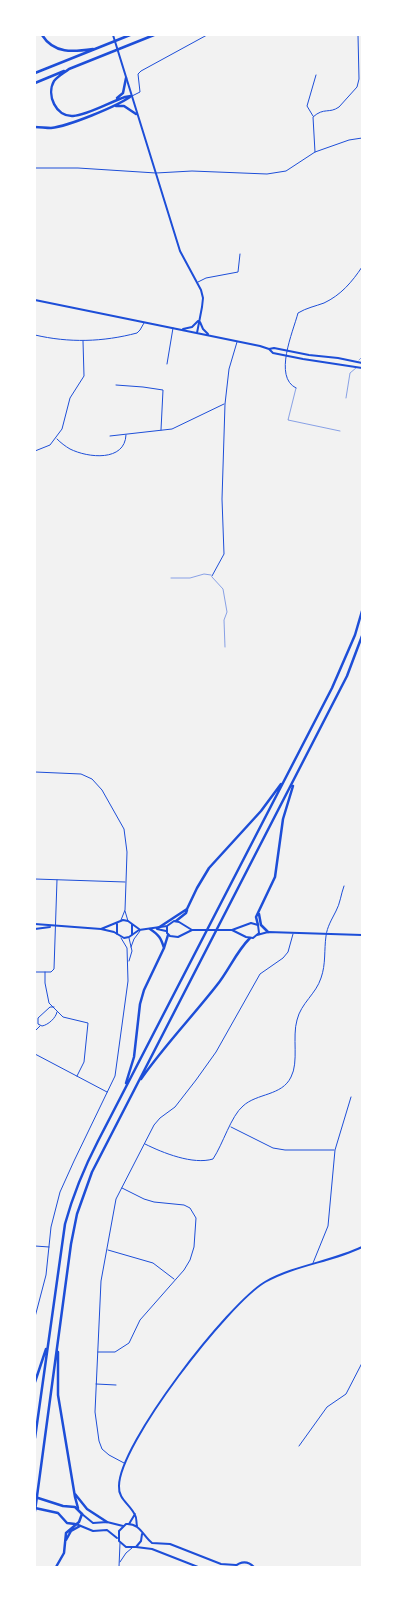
<!DOCTYPE html>
<style>
body{margin:0}
#map{position:relative;width:397px;height:1602px;overflow:hidden;background:#f2f2f2;font-family:Poppins,sans-serif}
canvas{display:block}
.frame{position:absolute;inset:0;border:36px solid #fff;pointer-events:none}
</style>
<div id="map">
<canvas width="397" height="1602"></canvas>
<div class="frame"></div>
</div>
<script>
const g = document.querySelector('canvas').getContext('2d');
g.lineJoin = 'round';
function trace(path, color, width, dash) { g.strokeStyle = color; g.lineWidth = width; g.lineCap = dash ? 'butt' : 'round'; g.setLineDash(dash || []); g.stroke(path); }
trace(new Path2D(`
 M359,360l3,-3
 M296,388l-8,32 52,11
 M346,398l4,-25 6,-5
 M212,577l11,12 4,23 -3,8 1,27
 M171,578h19l14,-4 7,1`), '#1d4ed8', 0.5);
trace(new Path2D(`
 M132,96l8,-4 -2,-18 3,-3 66,-36
 M313,116l-6,-10 9,-31
 M315,152l-2,-35c11,-10 16,-3 26,-10l18,-20 2,-8 -1,-44
 M35,168h43l78,5 36,-2 75,3 19,-3 29,-19 34,-12 13,-2
 M198,282l8,-4 32,-6 2,-18
 M35,335c34,8 68,7 102,-2l3,-3 4,-7
 M167,364l6,-36
 M116,385l27,2 20,3 -2,40
 M296,388c-23,-11 -3,-56 2,-75 8,-5 18,-7 26,-10 17,-8 28,-21 38,-36
 M110,436l62,-7 52,-25
 M57,439c4,4 8,7 13,10 18,9 55,13 56,-14
 M35,451l15,-6 12,-16 8,-31 14,-22 -1,-35
 M212,576l12,-22 -2,-55 3,-95 4,-35 8,-27
 M35,772l46,2 11,5 10,11 22,39 3,23 -1,30 -1,28 -4,10
 M35,879l90,3
 M125,911l3,10
 M131,947l3,-8 6,-8
 M129,961l3,-10 -3,-13
 M35,972h16l3,-3 3,-89
 M45,972v11l4,20 14,14 25,6 -4,39 -7,14
 M54,1007h-4l-12,11v6l4,2c6,-1 14,-8 15,-14
 M35,1031l5,-5
 M35,1054l72,38
 M231,1127l42,21 12,2h49
 M145,1144c18,9 48,21 68,15 10,-15 18,-43 30,-53 14,-13 39,-10 48,-29 8,-15 1,-40 6,-57 4,-17 19,-26 24,-42 5,-14 3,-28 5,-42 1,-9 6,-17 10,-25 4,-7 5,-17 8,-25
 M35,1246l14,1
 M108,1250l45,13 21,16
 M313,1263l15,-37 7,-76 16,-53
 M35,1317l11,-42 5,-48 9,-35 14,-31 41,-85 13,-95 -1,-33 -6,-10
 M98,1352h17l14,-9 11,-23 44,-50 6,-10 4,-13 2,-29 -6,-10 -6,-3 -30,-3 -10,-3 -22,-11
 M96,1384l20,1
 M299,1446l28,-39 19,-13 16,-31
 M124,1463l-15,-8 -7,-6 -3,-8 -4,-29 6,-131 15,-82 38,-74 6,-7 15,-11 21,-27 20,-28 44,-78 23,-16 5,-6 5,-18
 M120,1562l6,-9 6,-5
 M119,1567l1,-24`), '#1d4ed8', 1);
trace(new Path2D(`
 M174,921l5,1 13,8 -14,7 -8,-1 -3,-3v-7z
 M251,923l7,2 1,8 -6,5 -7,-1 -14,-7z
 M35,924l66,5 13,3 10,6 5,-1 10,-7 28,-4
 M117,924v10
 M132,924v11
 M35,929l15,-2
 M101,929l22,-9 5,1 11,8
 M157,929l9,2
 M192,930h40
 M257,935l11,-3 94,3
 M129,1524l6,-10
 M137,1526c-1,-4 0,-8 -2,-11 -5,-11 -17,-16 -16,-29 0,-42 109,-182 146,-204 30,-17 66,-20 97,-35`), '#1d4ed8', 2);
trace(new Path2D(`
 M113,35l67,216 21,39 2,8 -1,9 -5,26
 M35,300l225,46 9,3 4,4 30,6 59,9
 M200,322l3,7 5,5
 M183,329l9,-2 6,-6
 M269,349l5,-1 35,7 29,3 24,5
 M82,1514l11,9 14,-1 16,4
 M76,1524l17,7 14,-1 10,8
 M136,1547l5,-6 1,-7
 M198,1567l-46,-18 -16,-2h-10l-7,-6v-10l7,-7c14,-1 17,12 26,19l18,1 51,20 15,1
 M234,1567c7,-6 14,-6 20,0`), '#1d4ed8', 2);
trace(new Path2D(`
 M35,1497l28,9 12,1 7,7
 M35,1508l23,5 9,10 8,1`), '#1d4ed8', 2.5);
trace(new Path2D(`
 M66,1540l5,-9 9,-5
 M56,1567l8,-14 2,-20 13,-11 3,-8`), '#1d4ed8', 2.5);
trace(new Path2D(`
 M42,35c12,19 31,17 51,14
 M69,69c-5,4 -11,7 -15,12 -8,14 2,36 19,35 15,-1 37,-14 52,-19l6,-1
 M69,69l85,-34
 M35,73l95,-38
 M35,83l29,-12
 M117,98l6,-5 3,-15
 M116,106h8l12,8
 M35,127c5,0 11,1 16,1 18,-2 64,-21 79,-31
 M259,914l2,11 7,7
 M176,921l10,-8 1,-3
 M258,925l-2,-8 19,-40 8,-58 10,-33
 M158,928l29,-19 10,-21 12,-20 52,-57 20,-27
 M150,929c9,6 11,9 14,19
 M141,1079c23,-33 51,-62 76,-94 12,-15 19,-33 33,-47
 M126,1083l8,-26 6,-53 4,-14 20,-42 4,-13
 M58,1352v43l17,102 3,11
 M35,1382l11,-33
 M35,1438l30,-214c8,-29 19,-56 33,-83l234,-453 23,-53 7,-24
 M75,1494l12,15 20,13
 M35,1511l36,-267 6,-30 15,-42 255,-496 15,-40`), '#1d4ed8', 2.5);
</script>
